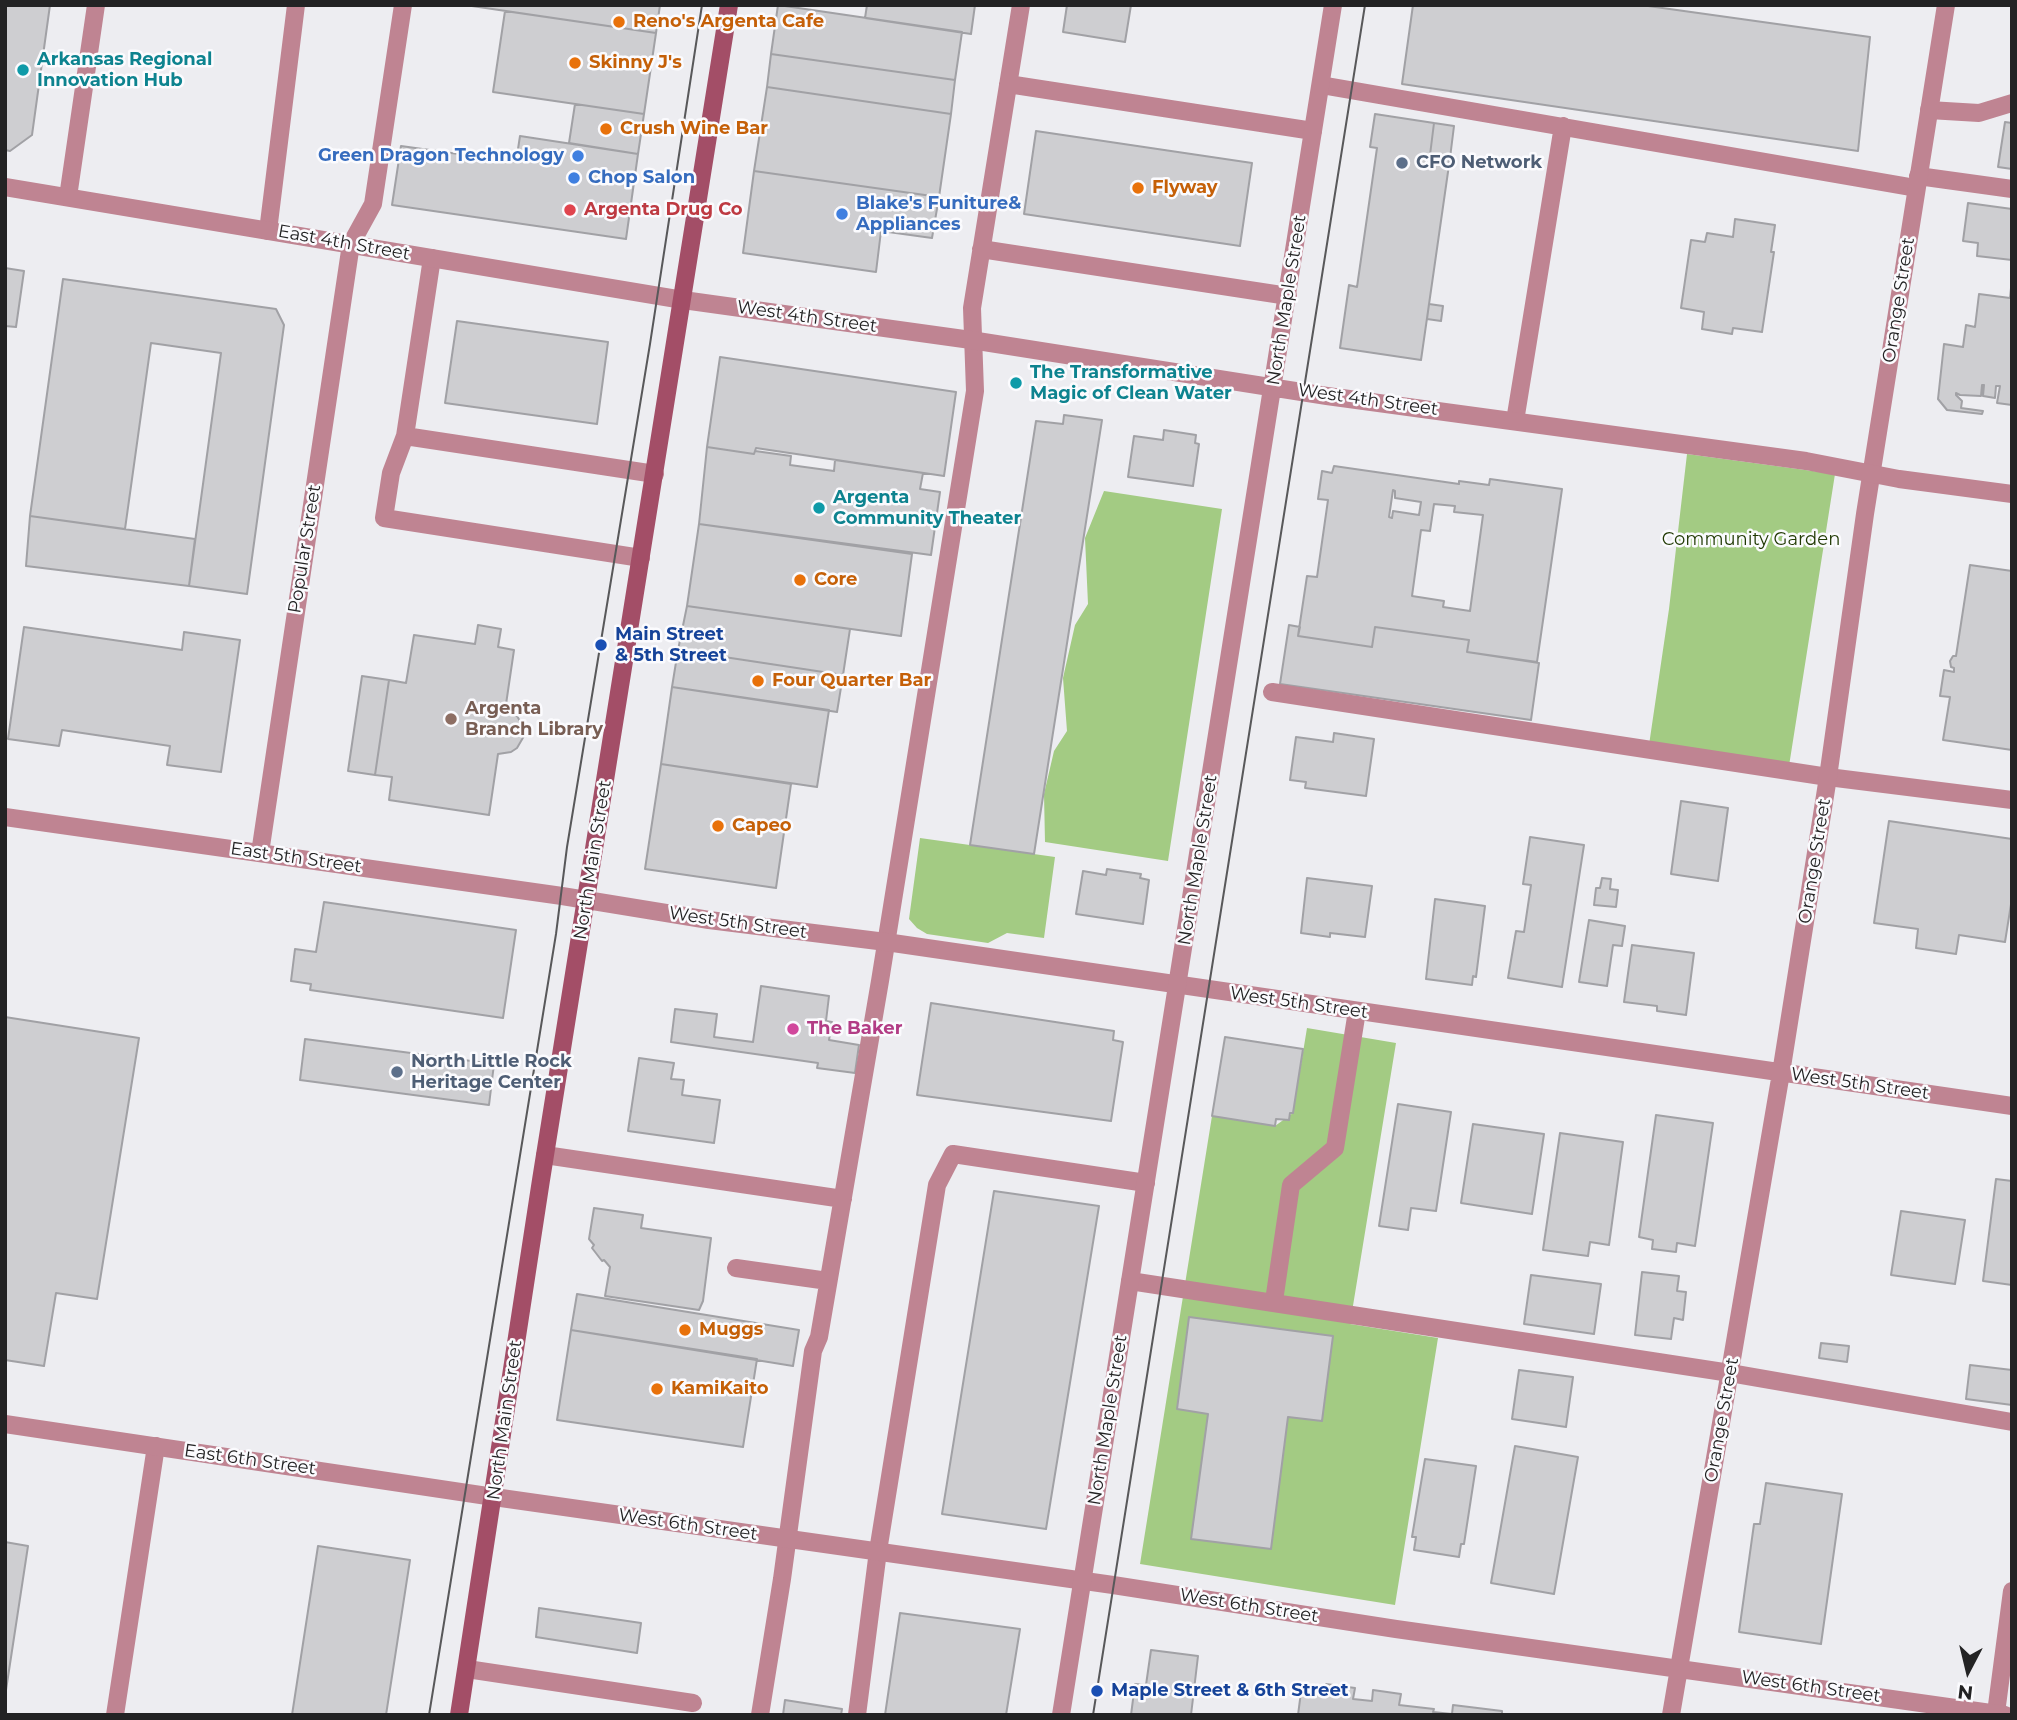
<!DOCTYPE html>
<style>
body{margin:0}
#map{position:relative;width:2017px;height:1720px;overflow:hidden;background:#ededf1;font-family:Montserrat,sans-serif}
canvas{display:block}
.frame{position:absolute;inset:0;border:7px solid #232324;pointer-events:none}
.north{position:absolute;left:1933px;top:1636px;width:70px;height:70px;-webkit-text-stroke:5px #fbfbfe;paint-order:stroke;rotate:187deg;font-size:19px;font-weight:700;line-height:28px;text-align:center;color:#232324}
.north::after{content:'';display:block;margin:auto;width:24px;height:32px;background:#232324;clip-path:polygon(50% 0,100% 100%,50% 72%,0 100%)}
</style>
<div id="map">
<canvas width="2017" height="1720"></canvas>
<div class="frame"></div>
<div class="north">N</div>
</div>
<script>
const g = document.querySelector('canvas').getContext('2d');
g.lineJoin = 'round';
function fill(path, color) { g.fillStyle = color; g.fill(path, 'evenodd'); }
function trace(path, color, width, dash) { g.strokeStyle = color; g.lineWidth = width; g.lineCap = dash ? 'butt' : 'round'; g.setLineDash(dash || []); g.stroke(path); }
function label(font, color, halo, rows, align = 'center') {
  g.font = font + ' Montserrat,sans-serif'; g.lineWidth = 5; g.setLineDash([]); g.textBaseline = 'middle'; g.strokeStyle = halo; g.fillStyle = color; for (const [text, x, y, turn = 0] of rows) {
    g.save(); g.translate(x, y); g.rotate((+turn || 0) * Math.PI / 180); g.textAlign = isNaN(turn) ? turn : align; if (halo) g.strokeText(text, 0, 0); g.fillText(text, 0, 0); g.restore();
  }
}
fill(new Path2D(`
 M1687,454l148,20 -46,292 -140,-21 20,-136z
 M1104,491l118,18 -54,352 -123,-19 -1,-48 10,-43 13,-20 -4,-53 12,-53 13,-21 -3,-66z
 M920,838l135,19 -11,81 -37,-5 -19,10 -61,-9 -10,-6 -8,-9z
 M1307,1028l89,15 -46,281 88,14 -43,267 -255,-41 72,-448 63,10 18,-13z`), '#a3cb83');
const building = new Path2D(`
 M5,5h45l-18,130 -22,16 -5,-1z
 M465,5h195l-4,28z
 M778,5l184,27 -7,48 -184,-26z
 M867,5h108l-4,29 -106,-16z
 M1067,5h64l-6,37 -62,-10z
 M1413,5h228l229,32 -12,114 -456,-67z
 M505,11l151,22 -12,81 -151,-22z
 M771,54l184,26 -4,34 -184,-27z
 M767,87l184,27 -12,83 -185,-26z
 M575,104l69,10 -6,40 -69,-11z
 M1375,114l59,9 -4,32 20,3 -29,202 -81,-12 9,-63 8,2 20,-139 -7,-1z
 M2005,122l7,1v46l-14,-2z
 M1434,123l20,3 -4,32 -20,-3z
 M1036,131l216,32 -12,83 -216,-32z
 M520,136l118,18 -12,85 -234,-34 9,-59 115,16z
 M754,171l185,26 -7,41 -51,-7 -5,41 -133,-19z
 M1968,203l44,6v51l-35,-4 1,-13 -15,-2z
 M1735,219l40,6 -4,27h3l-12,80 -29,-4 -1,6 -30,-5 2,-17 -23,-4 10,-68 14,2 2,-9 26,4z
 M5,268l19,3 -8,56 -11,-1z
 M63,279l213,30 8,16 -37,269 -58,-8 32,-233 -70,-10 -26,186 -95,-13z
 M2011,288l1,117 -15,-2 3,-17h-4l-1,12 -12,-2 1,-11h-2l-1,11 -21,-1 -4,-2v2l6,6 -1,7 22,3 -1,3 -35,-4 -9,-11 6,-55 19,3 3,-22 9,2 4,-33 31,4z
 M1429,304l14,2 -2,15 -14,-2z
 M457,321l151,21 -11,82 -152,-21z
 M720,357l236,35 -12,84 -188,-28 -2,6 -47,-7z
 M1064,415l38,5 -68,434 -64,-9 66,-424 27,3z
 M1164,430l32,5 -1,8 4,1 -6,42 -65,-9 6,-41 29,4z
 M707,447l47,7 1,-3 36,5 -1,9 44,6 1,-11 88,13 -3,16 20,3 -9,63 -232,-31z
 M1334,466l125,18v-3l30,4 1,-6 72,10 -25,173 -70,-10 2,-12 -94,-13 -3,20 -74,-11 9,-60 10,1 11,-77 -10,-1 4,-28 10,2zM1393,490l2,1v7l26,4 -2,13 -26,-4 -1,7 -3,-1zM1434,504l21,2 -1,6 29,3 -13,96 -27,-4 1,-6 -32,-5 9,-66 9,1z
 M30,516l165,23 -6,47 -163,-20z
 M699,524l213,30 -11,82 -214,-30z
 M1970,565l42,6v179l-69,-10 7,-43 -10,-1 4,-26 10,2v-4l-3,-1 -1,-6 3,-5h3z
 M687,606l163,23 -7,46 -165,-25z
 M478,625l23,4 -3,18 16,3 -9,61 12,5 7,12v8l-7,12 -6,4 -13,2 -9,61 -100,-15 3,-23 -17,-2 14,-95 17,3 8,-48 61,9z
 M1289,625l11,2 -2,9 74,11 3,-20 94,13 -2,12 72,11 -8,57 -251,-36z
 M24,627l158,23 2,-18 56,8 -19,132 -54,-7 3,-19 -108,-16 -3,16 -51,-7z
 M678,650l165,25 -6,37 -165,-25z
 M362,676l27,4 -14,95 -27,-4z
 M672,687l157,23 -12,77 -156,-23z
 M1334,733l40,6 -8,57 -61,-8 1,-6 -16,-2 6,-43 37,5z
 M661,764l130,20 -15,104 -131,-19z
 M1681,801l47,7 -10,73 -47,-7z
 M1889,821l123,18v59l-7,44 -46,-7 -3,19 -40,-6 2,-19 -44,-6z
 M1530,837l54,8 -22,142 -54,-9 8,-47 8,1 7,-47 -8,-1z
 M1107,869l34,5 -1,4 9,2 -6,44 -67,-10 7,-43 23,4z
 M1307,878l65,8 -7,51 -35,-4v4l-29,-4z
 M1602,878l9,1 -1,10 8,1 -2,17 -22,-2 2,-17h4z
 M1435,899l50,7 -9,71 -3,-1 -1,9 -46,-6z
 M324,902l192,28 -13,88 -193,-28 1,-6 -20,-3 4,-32 21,3z
 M1589,920l36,6 -3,20 -9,-1 -6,41 -28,-4z
 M1632,945l62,8 -8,62 -29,-4v-5l-33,-4z
 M761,986l68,10 -3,25 6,1 -3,18 30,5 -4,28 -38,-5 1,-5 -147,-21 4,-33 42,5 -3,23 39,5z
 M931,1003l183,28 -1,9 10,2 -12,79 -194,-26z
 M5,1017l134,21 -42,261 -41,-6 -12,73 -39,-6z
 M1225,1037l78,12 -10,64h-3l-1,7 -13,-1 -1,7 -63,-10z
 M305,1039l189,25 -5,41 -189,-25z
 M639,1058l35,5 -3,16 13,1 -2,15 38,5 -6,43 -86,-12z
 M1398,1104l53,8 -15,99 -25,-3 -3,22 -29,-4z
 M1656,1115l57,8 -18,123 -18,-3 -1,9 -24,-3 1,-9 -14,-3z
 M1473,1124l71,10 -12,80 -71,-11z
 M1560,1133l63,9 -14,103 -19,-3 -2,14 -45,-6z
 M1996,1179l16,2v104l-29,-4z
 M994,1191l105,15 -53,323 -104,-15z
 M594,1208l49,7 -2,13 70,10 -8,63 -4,9 -94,-14 5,-29 -6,-7 -2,1 -10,-13 2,-3 -5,-6z
 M1901,1211l64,9 -10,64 -64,-9z
 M1642,1272l37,4 -2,15 9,1 -3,28 -9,-2 -3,21 -36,-4z
 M1531,1275l70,9 -7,50 -70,-10z
 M577,1294l222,36 -6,36 -222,-36z
 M1189,1317l144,19 -11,85 -34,-4 -17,132 -80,-10 17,-125 -31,-5z
 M571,1330l186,29 -14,88 -186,-27z
 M1821,1343l28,3 -2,16 -28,-4z
 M1970,1365l42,5v35l-46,-6z
 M1519,1370l54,7 -7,50 -54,-8z
 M1515,1446l63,11 -24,137 -63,-11z
 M1425,1459l51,7 -12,78h-3l-2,13 -45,-7 2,-13h-4z
 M1766,1483l76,11 -21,150 -82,-12 15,-108h6z
 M5,1542l23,4 -22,144h-1z
 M318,1546l92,14 -24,155h-94z
 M539,1608l102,15 -4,30 -101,-16z
 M900,1613l120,16 -14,86h-121z
 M1151,1650l47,6 -7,59h-60l4,-31 11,1z
 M1326,1684l29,4 -2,11 19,2 1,-11 28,4 -2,11 35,4 -1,3 19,2 1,-9 49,6v4h-204l3,-23 24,3z
 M785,1700l57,9 -1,6h-58z`);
fill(building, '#ceced1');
trace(building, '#a1a1a5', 2);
trace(new Path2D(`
 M1008,84l305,47
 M1321,85l595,103
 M1929,110l50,3 33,-10
 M1918,176l94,13
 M268,231l28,-226
 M351,244l22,-40 30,-199
 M981,249l307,47
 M432,258l-27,178 -14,37 -7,45 257,40
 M1515,421l48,-295
 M405,436l250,38
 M1272,692l556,85 184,23
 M545,1155l298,44
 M736,1268l92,13
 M1130,1281l600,92 282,49
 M1274,1301l17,-116 44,-37 22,-137
 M467,1669l226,34
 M1996,1713l16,-122
 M115,1715l41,-269
 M760,1715l22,-136 31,-228 6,-14 61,-356 95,-590 -3,-83 49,-303
 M857,1715l21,-164 59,-366 16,-31 193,29`), '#bf8492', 18);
trace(new Path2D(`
 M5,187l678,113
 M68,197l28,-192
 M5,817l557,79 147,24 177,22 1126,164
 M260,853l91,-609
 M5,1424l489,73 619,88 283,44 609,86
 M1671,1715l110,-642 47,-296 37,-263 81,-509`), '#bf8492', 18);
trace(new Path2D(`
 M683,300l288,40 356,56 479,65 93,18 113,15
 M1061,1715l272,-1710`), '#bf8492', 18);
trace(new Path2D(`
 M459,1715l82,-535 188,-1175`), '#a34e67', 18);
trace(new Path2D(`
 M429,1715l127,-781 11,-87 83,-503 52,-339
 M1093,1715l272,-1710`), '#58585a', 2);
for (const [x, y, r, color] of [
 [619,22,7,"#e8710a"],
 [575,63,7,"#e8710a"],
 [23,70,7,"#0f9aa8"],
 [606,129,7,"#e8710a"],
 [578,156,7,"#3f7fe0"],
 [1402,163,7,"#5c6f8a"],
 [574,178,7,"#3f7fe0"],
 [1138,188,7,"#e8710a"],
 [570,210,7,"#e0444e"],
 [842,214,7,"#3f7fe0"],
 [1016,383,7,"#0f9aa8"],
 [819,508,7,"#0f9aa8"],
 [800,580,7,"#e8710a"],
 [601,645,7,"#1a4fb4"],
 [758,681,7,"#e8710a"],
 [451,719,7,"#8d6e63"],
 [718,826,7,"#e8710a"],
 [793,1029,7,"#d1479c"],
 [397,1072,7,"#5c6f8a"],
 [685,1330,7,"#e8710a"],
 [657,1389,7,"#e8710a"],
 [1097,1691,7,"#1a4fb4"]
]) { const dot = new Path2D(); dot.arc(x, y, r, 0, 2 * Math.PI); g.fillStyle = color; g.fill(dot); trace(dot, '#fbfbfe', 2.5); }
label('bold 18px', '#c56008', '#fbfbfe', [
 ["Reno's Argenta Cafe",633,22],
 ["Skinny J's",589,63],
 ["Crush Wine Bar",620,129],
 ["Flyway",1152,188],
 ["Core",814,580],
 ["Four Quarter Bar",772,681],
 ["Capeo",732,826],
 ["Muggs",699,1330],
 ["KamiKaito",671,1389]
], 'left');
label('bold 18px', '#0d838f', '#fbfbfe', [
 ["Arkansas Regional",37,60],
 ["Innovation Hub",37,81],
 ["The Transformative",1030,373],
 ["Magic of Clean Water",1030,394],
 ["Argenta",833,498],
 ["Community Theater",833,519]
], 'left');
label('bold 18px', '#366cbe', '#fbfbfe', [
 ["Green Dragon Technology",564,156,"right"],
 ["Chop Salon",588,178],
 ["Blake's Funiture&",856,204],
 ["Appliances",856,225]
], 'left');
label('bold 18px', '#4e5e75', '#fbfbfe', [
 ["CFO Network",1416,163],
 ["North Little Rock",411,1062],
 ["Heritage Center",411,1083]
], 'left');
label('bold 18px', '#be3a42', '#fbfbfe', [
 ["Argenta Drug Co",584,210]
], 'left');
label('18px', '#232324', '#fbfbfe', [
 ["East 4th Street",344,243,10],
 ["North Maple Street",1287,300,-81],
 ["Orange Street",1899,300,-81],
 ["West 4th Street",807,317,8],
 ["West 4th Street",1368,400,8],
 ["Popular Street",305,549,-81],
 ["East 5th Street",296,858,8],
 ["North Main Street",593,860,-81],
 ["North Maple Street",1198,860,-81],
 ["Orange Street",1815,861,-81],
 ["West 5th Street",738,923,8],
 ["West 5th Street",1299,1003,8],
 ["West 5th Street",1860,1084,8],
 ["North Main Street",505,1420,-82],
 ["North Maple Street",1108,1420,-81],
 ["Orange Street",1722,1420,-80],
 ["East 6th Street",250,1460,8],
 ["West 6th Street",688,1525,8],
 ["West 6th Street",1249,1606,9],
 ["West 6th Street",1811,1687,8]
]);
label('18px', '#1f3802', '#fbfbfe', [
 ["Community Garden",1751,540]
]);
label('bold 18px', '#164399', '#fbfbfe', [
 ["Main Street",615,635],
 ["& 5th Street",615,656],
 ["Maple Street & 6th Street",1111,1691]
], 'left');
label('bold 18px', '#785e54', '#fbfbfe', [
 ["Argenta",465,709],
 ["Branch Library",465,730]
], 'left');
label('bold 18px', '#b23c85', '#fbfbfe', [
 ["The Baker",807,1029]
], 'left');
</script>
